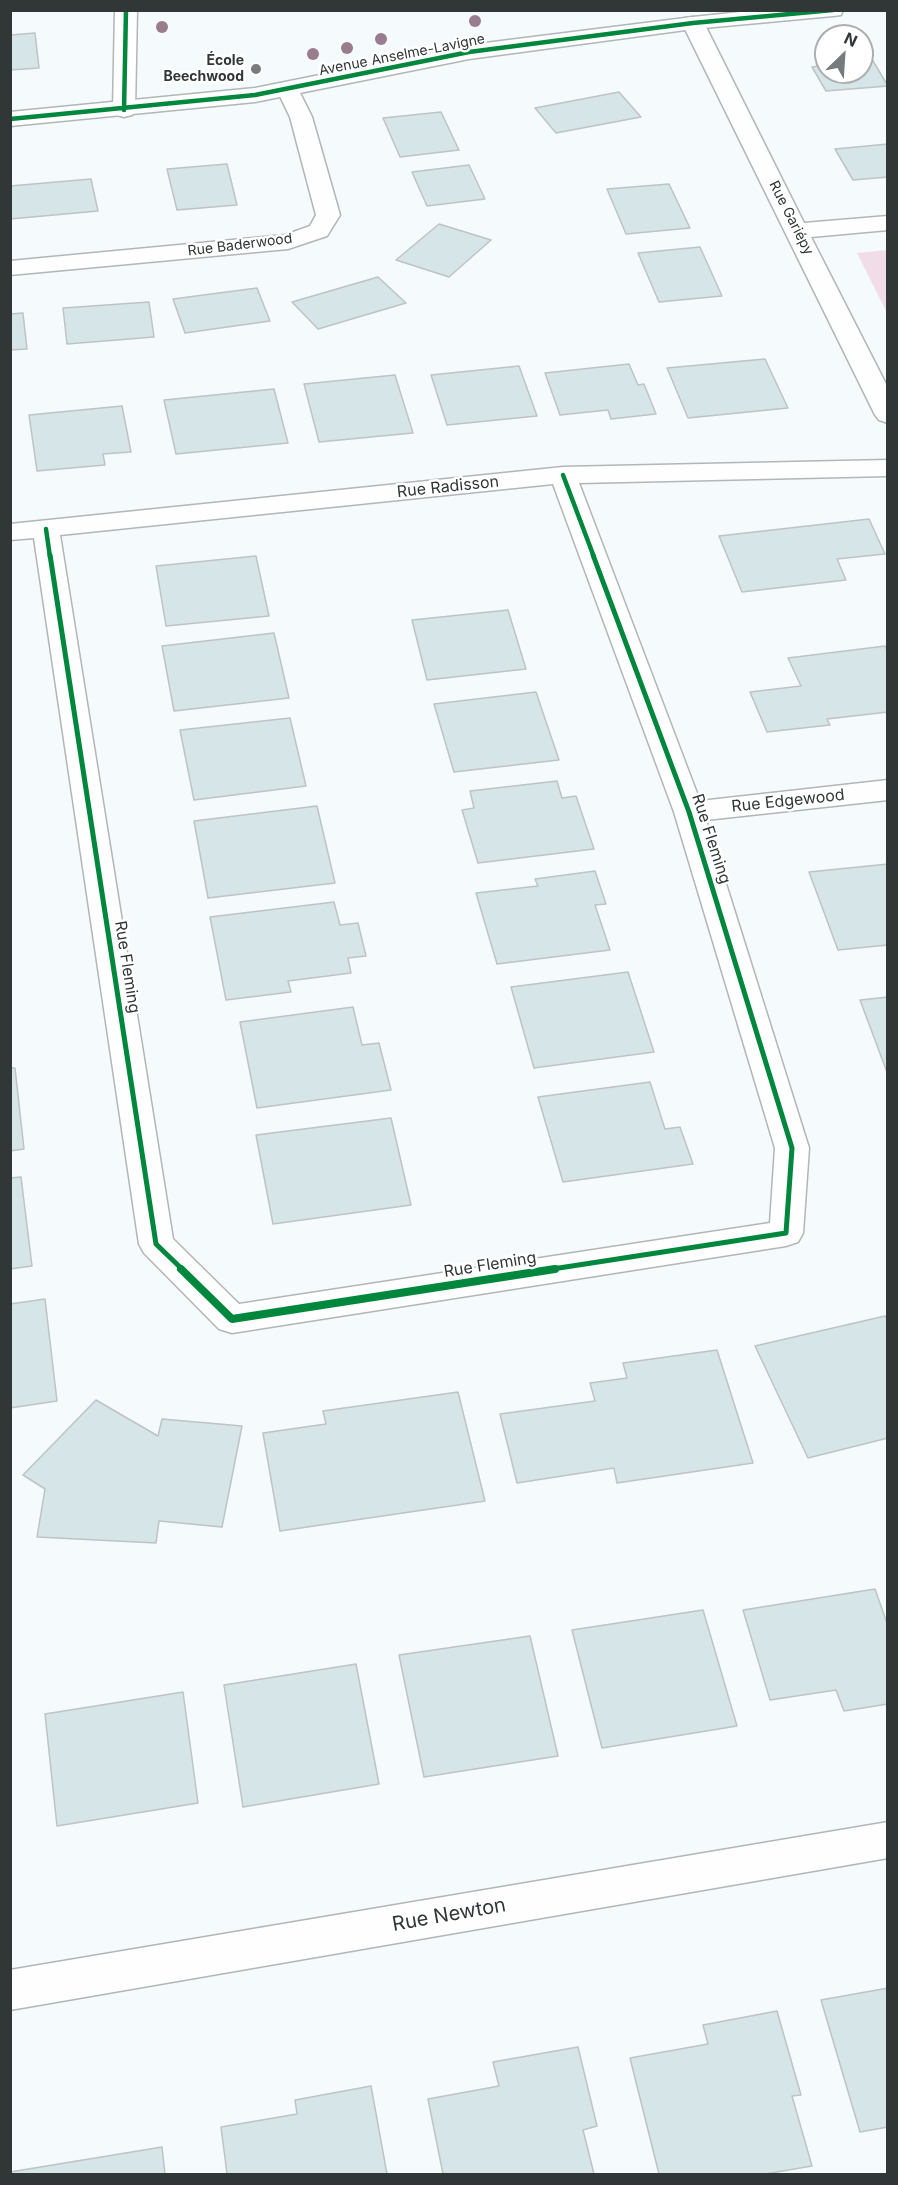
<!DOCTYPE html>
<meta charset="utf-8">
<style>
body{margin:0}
#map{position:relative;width:898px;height:2185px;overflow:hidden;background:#f5fbfc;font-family:Inter,sans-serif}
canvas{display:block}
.frame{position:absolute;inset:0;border:12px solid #313637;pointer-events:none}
.north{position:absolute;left:814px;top:24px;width:60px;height:60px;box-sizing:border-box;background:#fff;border:2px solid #adafaf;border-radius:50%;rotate:25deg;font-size:16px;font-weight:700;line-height:24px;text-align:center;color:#313637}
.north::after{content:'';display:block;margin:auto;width:21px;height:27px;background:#767b7c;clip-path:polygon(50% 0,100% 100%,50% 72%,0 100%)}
</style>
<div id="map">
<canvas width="898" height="2185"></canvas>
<div class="frame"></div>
<div class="north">N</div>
</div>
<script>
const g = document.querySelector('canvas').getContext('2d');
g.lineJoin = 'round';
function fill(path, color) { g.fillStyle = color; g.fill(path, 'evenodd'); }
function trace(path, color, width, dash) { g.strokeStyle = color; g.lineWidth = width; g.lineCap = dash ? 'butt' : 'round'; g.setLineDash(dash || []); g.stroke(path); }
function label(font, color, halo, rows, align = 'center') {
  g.font = font + ' Inter,sans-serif'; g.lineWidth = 5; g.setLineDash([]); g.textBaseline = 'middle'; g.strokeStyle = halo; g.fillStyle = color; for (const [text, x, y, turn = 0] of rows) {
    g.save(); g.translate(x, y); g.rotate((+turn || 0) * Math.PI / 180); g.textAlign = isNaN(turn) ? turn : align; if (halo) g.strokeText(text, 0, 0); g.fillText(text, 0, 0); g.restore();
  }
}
fill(new Path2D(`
 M887,250h1l-1,63 -30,-60z`), '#f0dde7');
const building = new Path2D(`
 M35,33l4,35 -29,2v-35z
 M873,61l15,25 -62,5 -14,-24 14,-2v7h36v-10z
 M619,92l22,25 -85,16 -21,-25z
 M441,112l18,38 -59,7 -17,-39z
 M888,144v33l-35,3 -18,-31z
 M227,164l10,41 -60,5 -10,-41z
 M469,165l16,34 -58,7 -15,-34z
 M91,179l7,32 -88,8v-33z
 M669,184l21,44 -64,6 -19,-45z
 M439,224l52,16 -42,37 -53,-17z
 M700,247l22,49 -63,6 -21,-49z
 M378,277l28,26 -88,26 -26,-27z
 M257,288l13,33 -85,12 -12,-34z
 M149,302l5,35 -87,7 -4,-36z
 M23,313l4,36 -17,1v-36z
 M765,359l23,49 -100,10 -21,-50z
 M629,364l9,21 6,-1 12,30 -45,5 -3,-9 -48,5 -15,-42z
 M519,366l18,50 -90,9 -16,-50z
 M395,375l18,58 -94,9 -15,-58z
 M274,389l14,54 -112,11 -12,-54z
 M122,406l9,46 -28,2 2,11 -68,6 -8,-56z
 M869,519l16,35 -48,5 9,21 -104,12 -23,-56z
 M256,556l13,60 -103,10 -10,-60z
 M508,610l18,59 -99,11 -15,-60z
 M274,633l15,65 -115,13 -12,-65z
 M885,646l3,6v60l-61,7 3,6 -63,7 -17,-40 51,-6 -13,-28z
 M536,692l23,68 -105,12 -20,-68z
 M290,718l16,68 -112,14 -14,-70z
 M557,781l5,17 14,-2 18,53 -116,14 -16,-53 12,-2 -4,-17z
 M317,806l18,77 -127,15 -14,-77z
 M888,864v81l-50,5 -29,-78z
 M595,871l11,33 -11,1 15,45 -113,14 -21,-71 62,-7 -3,-7z
 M334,902l6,23 18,-2 8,33 -18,2 3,15 -63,8 3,11 -65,8 -16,-83z
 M628,972l26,80 -120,16 -23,-81z
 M888,997v78l-28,-75z
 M353,1007l9,38 17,-2 12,47 -134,18 -17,-86z
 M10,1068h5l9,81 -14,2z
 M650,1082l15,47 15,-2 13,37 -130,18 -25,-85z
 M391,1118l20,87 -138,19 -17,-89z
 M21,1177l11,89 -22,3v-91z
 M45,1299l12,102 -47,7v-104z
 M885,1316l3,5v117l-80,20 -53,-112z
 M717,1350l36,113 -136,20 -3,-15 -97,15 -17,-69 95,-13 -5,-18 37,-5 -4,-15z
 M458,1392l27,109 -205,30 -17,-98 63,-9 -3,-13z
 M96,1400l62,36 4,-17 80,7 -20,101 -63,-6 -3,22 -119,-6 8,-48 -22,-14z
 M875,1589l13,37v78l-44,7 -8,-21 -66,10 -27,-90z
 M703,1610l34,116 -135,22 -30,-118z
 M530,1636l28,120 -134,21 -25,-122z
 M356,1664l23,120 -136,23 -19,-122z
 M183,1692l15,111 -141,23 -12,-112z
 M888,1988v139l-28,5 -39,-132z
 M777,2011l24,84 -9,1 20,70 -47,8h-106l-29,-116 78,-14 -5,-19z
 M578,2047l19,79 -14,4 11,44h-151l-15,-75 71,-13 -6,-24z
 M371,2086l16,88h-160l-6,-47 76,-13 -2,-14z
 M162,2147l3,27h-155v-2z`);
fill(building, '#d6e5e7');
trace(building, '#bec3c4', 1.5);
const minor = new Path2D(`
 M115,10h22l-2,100 -3,5 -8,2 -8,-2 -3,-5z
 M693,17l8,1 3,5 100,200 84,-7v14l-77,7 77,151v35l-9,-3 -4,-5 -193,-392 3,-5z
 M288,83l8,2 16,32 28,98 -13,21 -39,13 -278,26v-14l275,-26 25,-9 6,-11 -26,-98 -13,-27 3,-5z
 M888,460v16l-309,7 121,318 188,-21v20l-182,20 103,328 -6,85 -5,9 -12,4 -554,87 -13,-4 -75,-76 -5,-9 -105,-706 -24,2v-16l553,-57zM553,484l121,328 101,336 -5,75 -531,81 -66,-65 -113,-704z
 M888,1822v36l-878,152v-40z`);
const tertiary = new Path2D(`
 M759,10h84l-2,5 -8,1 -140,13 -224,30 -214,43 -245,24v-14l245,-24 214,-43 224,-28z`);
trace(minor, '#b1b6b6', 3);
trace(tertiary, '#b1b6b6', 3);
fill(minor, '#fefeff');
fill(tertiary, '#fefeff');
trace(new Path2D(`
 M124,110l2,-100
 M10,119l245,-24 214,-43 224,-29 140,-13
 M563,475l31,82
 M46,529l4,28`), '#00873e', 4.5);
trace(new Path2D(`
 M50,555l106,689 27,26
 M546,1270l240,-37 6,-85 -103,-336 -96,-257`), '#00873e', 5);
trace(new Path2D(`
 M181,1269l51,50 323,-50`), '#00873e', 8);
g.fillStyle = '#997d8e';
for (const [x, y] of [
 [475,21],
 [162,27],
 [381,39],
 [347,48],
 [313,54]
]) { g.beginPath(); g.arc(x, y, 6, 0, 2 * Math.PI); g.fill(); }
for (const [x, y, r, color] of [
 [256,69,6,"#767b7c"]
]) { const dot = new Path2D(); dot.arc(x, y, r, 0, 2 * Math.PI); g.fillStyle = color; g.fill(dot); trace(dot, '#fff', 2); }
label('14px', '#313637', '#fff', [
 ["Avenue Anselme-Lavigne",402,55,-11],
 ["Rue Gariépy",791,218,63],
 ["Rue Baderwood",240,245,-7]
]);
label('bold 14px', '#313637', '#fff', [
 ["École",244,61],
 ["Beechwood",244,77]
], 'right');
label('16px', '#313637', '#fff', [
 ["Rue Radisson",448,487,-6],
 ["Rue Edgewood",788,801,-6],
 ["Rue Fleming",711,839,72],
 ["Rue Fleming",127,967,81],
 ["Rue Fleming",490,1265,-9]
]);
label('20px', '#313637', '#fff', [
 ["Rue Newton",449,1915,-10]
]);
</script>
